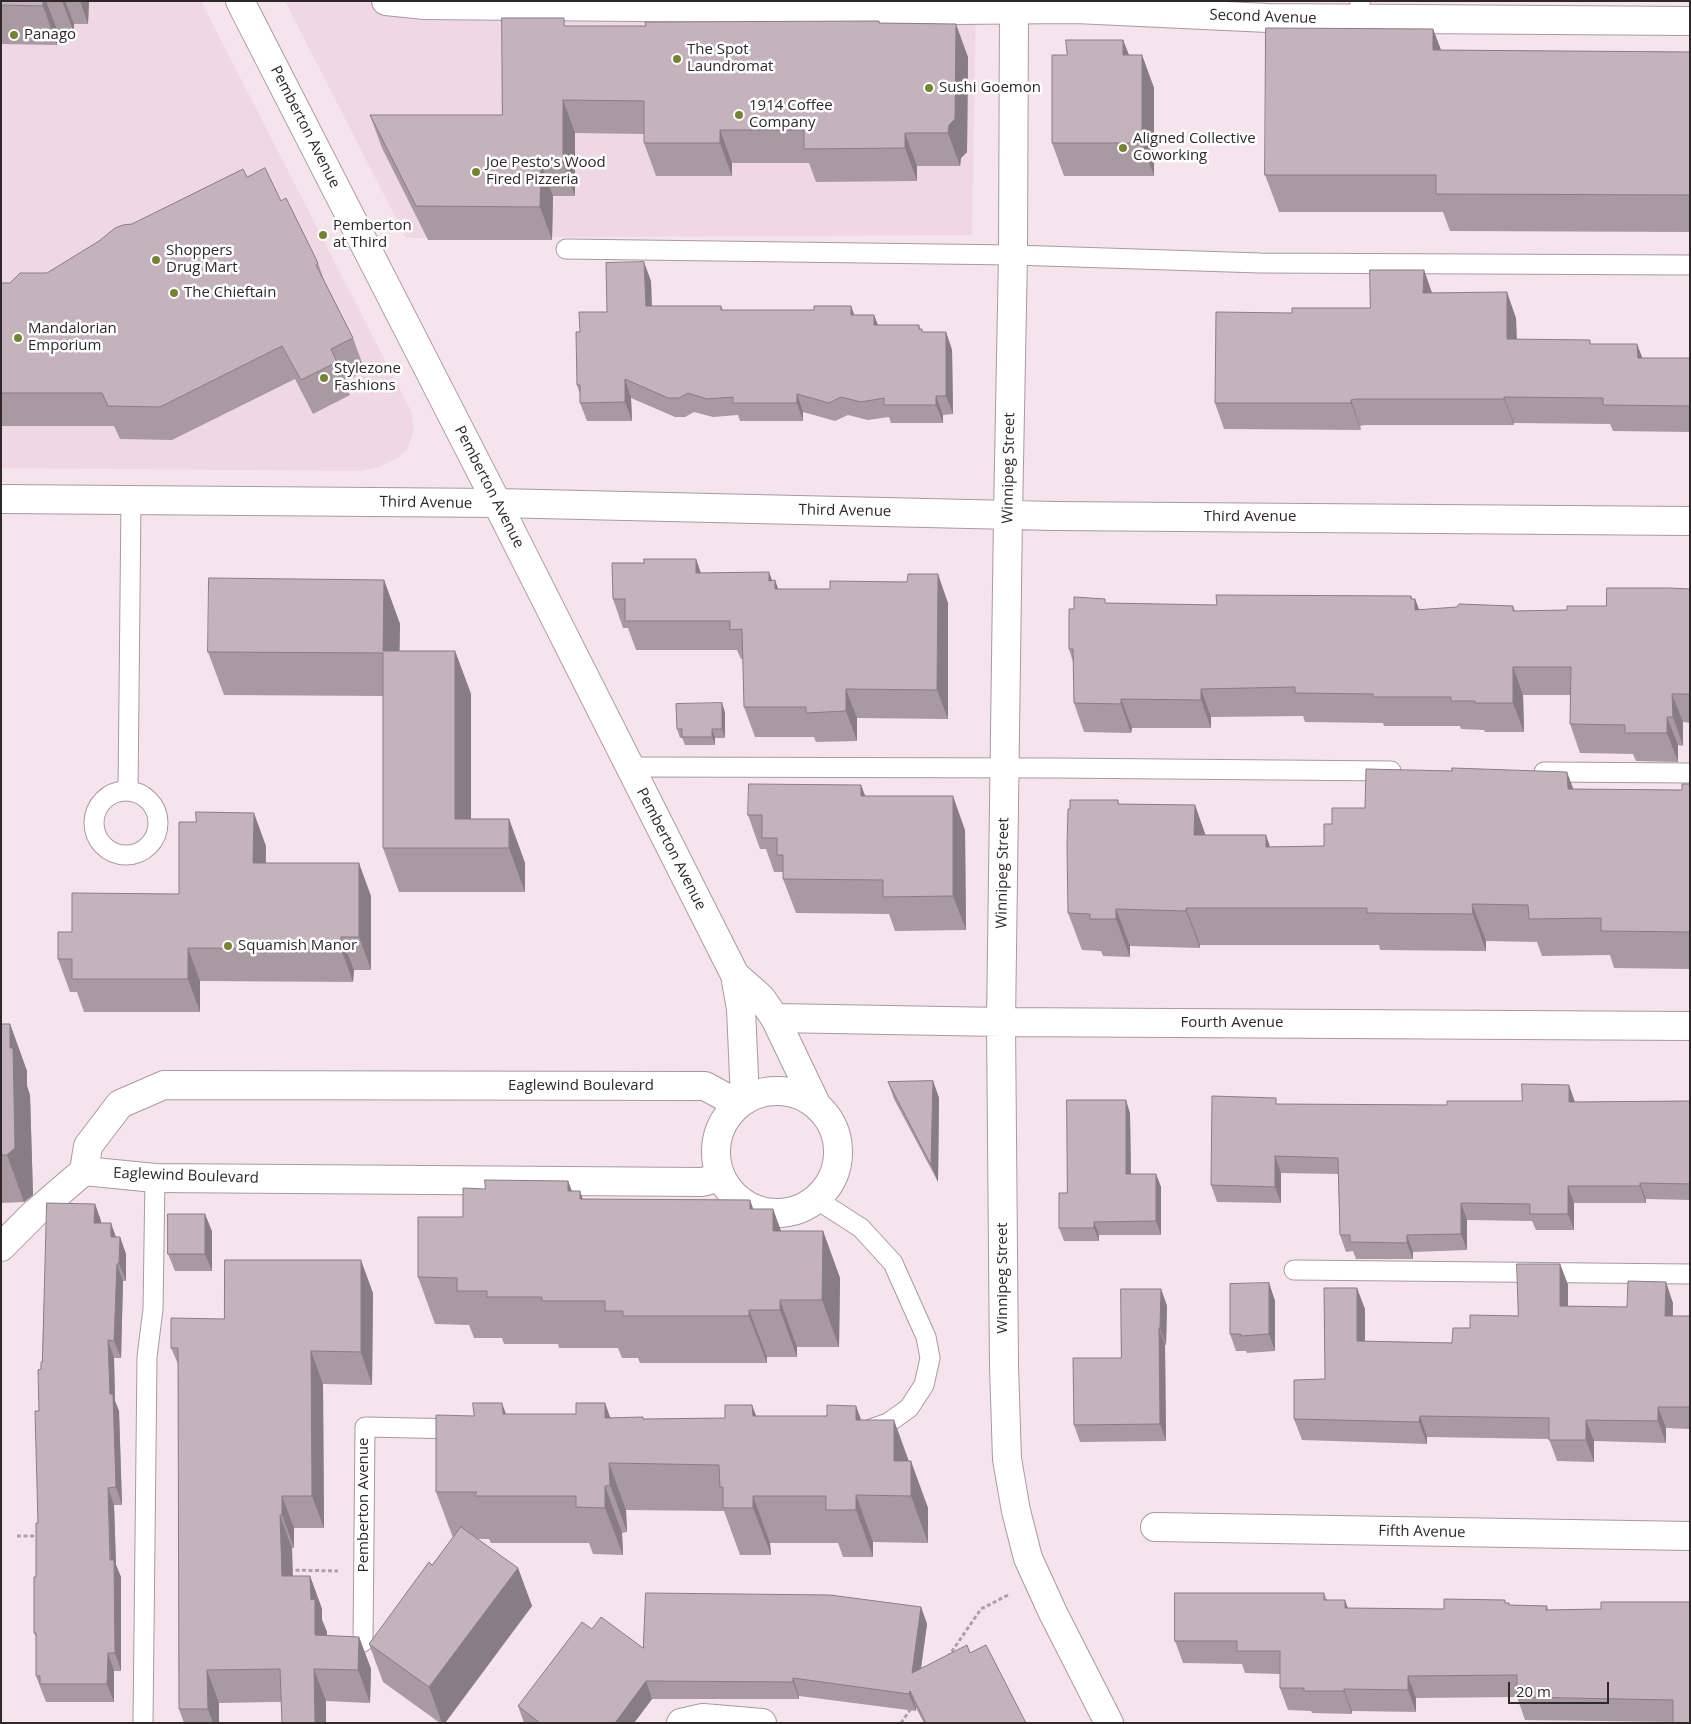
<!DOCTYPE html>
<style>
body{margin:0}
#map{position:relative;width:1691px;height:1724px;overflow:hidden;background:#f5e4ec;font-family:"Open Sans",sans-serif}
canvas{display:block}
.frame{position:absolute;inset:0;border:2px solid #2e282b;pointer-events:none}
.scale{position:absolute;left:1508px;top:1682px;width:101px;height:22px;box-sizing:border-box;border:2px solid #2e282b;border-top:0;padding-left:6px;font-size:15px;line-height:18px;white-space:nowrap;color:#2e282b;-webkit-text-stroke:4px #fff;paint-order:stroke}
</style>
<div id="map">
<canvas width="1691" height="1724"></canvas>
<div class="frame"></div>
<div class="scale">20 m</div>
</div>
<script>
const g = document.querySelector('canvas').getContext('2d');
g.lineJoin = 'round';
function fill(path, color) { g.fillStyle = color; g.fill(path, 'evenodd'); }
function trace(path, color, width, dash) { g.strokeStyle = color; g.lineWidth = width; g.lineCap = dash ? 'butt' : 'round'; g.setLineDash(dash || []); g.stroke(path); }
function label(font, color, halo, rows, align = 'center') {
  g.font = font + ' "Open Sans",sans-serif'; g.lineWidth = 5; g.setLineDash([]); g.textBaseline = 'middle'; g.strokeStyle = halo; g.fillStyle = color; for (const [text, x, y, turn = 0] of rows) {
    g.save(); g.translate(x, y); g.rotate((+turn || 0) * Math.PI / 180); g.textAlign = isNaN(turn) ? turn : align; if (halo) g.strokeText(text, 0, 0); g.fillText(text, 0, 0); g.restore();
  }
}
fill(new Path2D(`
 M1,1h200l211,412 2,17 -7,20 -9,8 -18,9 -20,4 -359,-3z
 M285,1h691l-4,234 -566,3z`), '#f0d7e4');
const service = new Path2D(`
 M1360,19v-18
 M566,249l447,6 247,8 430,2
 M630,767l424,1 337,3
 M1544,772l146,1
 M128,791l3,-291
 M94 823a32 32 0 1 1 64 0a32 32 0 1 1-64 0Z
 M816,1199l45,29 32,35 33,74 4,21 -6,27 -15,23 -21,15 -17,6
 M1294,1270l396,4
 M363,1642l2,-215 97,2
 M143,1723l4,-366 6,-48 2,-131`);
const minor = new Path2D(`
 M1014,1l-1,254 -5,260 -7,507 3,344 3,93 9,52 12,47 25,55 56,110
 M1,499l496,4 558,13 635,5
 M775,1018l226,4 689,4
 M84,1171l4,-25 32,-42 44,-19 541,1 33,18
 M84,1171l71,7 547,4 19,-5
 M1,1247l33,-33 50,-43
 M1155,1527l535,9
 M681,1723l22,-5 59,5`);
const tertiary = new Path2D(`
 M240,1l257,502 238,472 6,34 4,90
 M386,1l39,4 525,5 126,-1 192,9 422,3
 M735,975l26,23 14,20 41,86
 M716 1152a61 61 0 1 1 122 0a61 61 0 1 1-122 0Z`);
trace(service, '#a999a1', 21);
trace(minor, '#a999a1', 30);
trace(tertiary, '#a999a1', 30);
trace(new Path2D(`
 M17,1536h22
 M289,1570l49,1
 M948,1657l33,-48 29,-15
 M901,1723l11,-16`), '#aea1a7', 3, [4, 2.5]);
trace(service, '#fff', 19);
trace(minor, '#fff', 28);
trace(tertiary, '#fff', 28);
fill(new Path2D(`
 M1,1h88l-1,23h-14v9l-16,-1 -1,13 -56,-1z
 M879,21l1,2 88,34 -1,95 -6,6 -1,8h-43v15l-101,1 -7,-19h-77v13h-76l-12,-33v-9l-69,-1v63h-22l-1,44h-124l-46,-92 -12,-33h132l65,-89h79z
 M1433,29l8,21 249,2v180l-240,-1 -7,-19h-164l-14,-37z
 M1123,40l6,15h13l12,33v88h-90l-12,-33 15,-88z
 M247,177l34,24 37,62 7,20 28,55 12,33 -21,11 6,13 -37,19 -18,-35 -123,61 -52,-1 -6,-13h-113v-143h9l37,-10z
 M1424,270l8,23 84,25 1,21 75,5h45l5,14h48v74l-77,-1 -3,-7 -96,-1v2h-149l-5,1 1,4 -137,-1 -9,-26 77,-90 78,-5z
 M651,281l1,25h69l2,4h91l37,-4 3,9h20l4,10h41l1,4 3,3h23l6,18 1,64 -10,1v8h-52l-2,-6 -21,3 -20,-5 -13,6 -32,-9v9h-63l-2,-6 -25,2 -19,-5 -9,5h-10l-44,-19 1,23h-45l-7,-18v-9l-3,-9 3,-53z
 M696,559l5,14 71,8 6,8 170,14v116l-91,-1v23l-41,1 -2,-5h-59l-11,-30 -1,-48h-2l-4,-9h-101l-8,-22h-5l-10,-29 31,-36z
 M384,580l16,44 -1,27h56l16,43v125h38l16,44v29h-126l-16,-44v-152l-159,-1 -16,-43z
 M1690,589v134l-7,-1v24l-5,-1v17l-42,-1 -3,-7 -53,-1 -10,-29v-29h-47l1,37h-39l-1,-2 -23,-1 -1,-3h-76l-1,-3 -78,-1 -2,-6 -92,1v11h-79l-1,5 -47,-1 -10,-29 -1,-41 -4,-13 5,-40 33,-6 110,2 195,-6h3l4,11 94,-4 2,5 52,-1 39,-4z
 M725,712v26h-10v7h-30l-3,-7h-2l-3,-9z
 M1690,784v185l-76,-1 -4,-13 -68,1 -5,-14 -51,-1v10l-106,-1 -1,-5h-179v3l-70,-2v11l-27,-1 -2,-5 -19,-1 -14,-37 2,-104 48,-9 1,4 76,1 10,30 65,12 54,-1 8,-22 33,-16 209,-19 108,1z
 M861,785l4,11 100,34 1,100 -71,1 -6,-17 -93,-1 -13,-34v-7h-9l-8,-23h-6l-12,-34z
 M266,846v17l105,33v74h-17l-1,12 -153,-1v31h-116l-7,-20h-7l-12,-33 14,-27 107,-38z
 M1,1024h9l17,47v15l3,9 3,100 -9,7 -23,1z
 M933,1081l6,17 -1,84 -44,-83 -6,-17z
 M1690,1101v99l-44,-1v4h-72v27h-38l-4,-9 -65,-1v30l-54,2v7h-57l-3,-8 -7,1 -6,-17 -2,-61 -57,-1v30l-64,-1 -6,-17 67,-81 169,1 128,-3z
 M1130,1113l1,61h25l5,13v48h-62v6h-35l-5,-13 8,-35z
 M568,1181l4,10 11,8 167,1 3,9h20l8,22h42l17,47 -1,69h-42v10h-30v6h-127l-2,-5h-16l-4,-10h-59l-1,-4h-54l-2,-6h-28l-5,-13 -34,-1 -17,-47 67,-88z
 M95,1204l6,17v2l15,14h4l6,17v27h-3l-2,77h-7l1,43 4,10 3,94h-8l2,60 5,12v94h-7v31h-68l-10,-26v-39l-2,-4 4,-110 1,-112 2,-42 1,-7z
 M212,1231v40h-37l-7,-17z
 M1560,1264l8,21v21l59,1 46,-4v13h17v113l-24,-1v15l-72,-2v21l-37,-1 -8,-22 -122,-2v7l-125,-4 -8,-21 31,-40 40,-70v32l87,2 18,-15 48,-12z
 M1269,1283l6,18v50l-28,2 -1,-2h-10l-6,-17z
 M1161,1289l6,17 -1,39h-1l1,96 -86,1 -6,-17 47,-67z
 M373,1293l-1,92 -49,-1 1,144h-30v20h-2l1,28h17l12,33v11l5,12v4l32,1 12,32 -1,34 -44,-2 -107,2v20h-35l-5,-14 -1,-345 -7,-16 53,-29z
 M605,1403l5,15 34,1 81,-1 27,-13 4,11h71l29,-10 5,14 48,41 19,47v35l-55,-1v15h-30l-5,-14h-68l1,12h-31l-16,-44 -98,-1 1,22 -5,1 1,22 -30,-1 -4,-11h-98l-2,-4h-12l41,29 14,38 -87,117h-5l-57,-41 -14,-38 63,-79 21,-27 -17,-46 70,-78h70z
 M1324,1593l3,7 21,8 96,1 62,-6 4,2 37,1 1,4 53,-1 89,-7 -17,120 -148,-2 -8,-23 -101,1v14l-64,-1v3l-40,-1 -1,-2 -23,-1 -8,-22v-14l-35,-1 -3,-9 -59,-1 -8,-22z
 M921,1607l6,17 -6,44 49,-15 56,70h-102l-8,-15v3l-117,-15v3h-147l-18,24h-110l-6,-17 74,-77 51,19z`), '#a99aa2');
fill(new Path2D(`
 M43,1h3l12,31 -1,13 -14,-39z
 M62,1h3l9,23v9z
 M80,1h9l-1,23z
 M956,24l12,33 -1,95 -6,6 -1,8 -12,-33z
 M1433,29l14,37 -14,-16z
 M1123,40l13,33 -13,-18z
 M1142,55l12,33v88l-12,-33z
 M563,100l12,33v63l-12,-33z
 M720,130l12,33v13l-12,-33z
 M905,133l12,33v15l-12,-33z
 M541,163l12,33 -1,44 -12,-33z
 M644,262l7,19 1,43 -6,-18z
 M1424,270l9,26 -10,-3z
 M1507,292l9,26 1,47 -10,-26z
 M851,306l7,19 -7,-10z
 M874,315l7,18 -7,-8z
 M946,332l6,18 1,64 -7,-18z
 M1637,344l10,26 -9,-12z
 M625,379l6,19 1,23 -7,-19z
 M797,394l6,18v9l-6,-18z
 M936,396l7,19v8l-7,-18z
 M1504,397l10,26v2l-10,-26z
 M1351,400l9,26 1,4 -10,-27z
 M696,559l10,30 -10,-16z
 M769,572l6,16v-8l11,30 -17,-29z
 M938,574l10,29v116l-11,-29z
 M384,580l16,44 -1,70 -16,-43z
 M1411,596l4,10v-7l11,28 -1,12 -14,-40z
 M455,651l16,43v154l-16,-29z
 M1513,667l10,28 1,37 -11,-29z
 M846,689l11,29v23l-11,-30z
 M1201,689l10,28v11l-10,-28z
 M1672,694l11,28v24l-10,-29z
 M1121,699l11,29 -1,5 -10,-29z
 M722,703l3,9v26l-3,-9z
 M1667,717l11,28v17l-11,-29z
 M712,729l3,9v7l-3,-8z
 M1567,772l14,37 -13,-20z
 M861,785l13,34 -13,-23z
 M953,796l12,34 1,100 -13,-34z
 M1195,805l13,37 -14,-7z
 M254,813l12,33 -1,50 -12,-33z
 M509,819l16,44v29l-16,-44z
 M1266,835l13,37 -13,-25z
 M359,863l12,33v74l-12,-33z
 M1472,904l14,37v10l-13,-37z
 M1186,908l14,37v3l-14,-37z
 M1116,909l14,37v11l-14,-38z
 M341,937l13,33 -1,12 -12,-33z
 M188,948l12,33v31l-12,-33z
 M10,1024l17,47v15l3,9 3,100 -9,7 -17,-47 3,-107z
 M933,1081l6,17 -1,84 -7,-17z
 M1569,1085l6,17v17l-6,-17z
 M1126,1100l4,13 1,74 -5,-13z
 M1275,1156l6,17v30l-6,-16z
 M1156,1174l5,13v48l-5,-14z
 M568,1181l17,47 -17,-37z
 M1640,1183l6,16v4l-6,-17z
 M1568,1186l6,17v27l-6,-16z
 M580,1191l17,47 -17,-39z
 M750,1200l17,47 -17,-38z
 M1461,1203l6,17v30l-6,-16z
 M95,1204l6,17 -1,19 -6,-17z
 M773,1209l17,47 -17,-25z
 M205,1214l7,17v40l-7,-17z
 M1094,1222l5,13v6l-5,-13z
 M111,1223l6,17 -6,-3z
 M823,1231l17,47 -1,69 -17,-47z
 M1407,1235l6,17v7l-6,-16z
 M120,1237l6,17v27l-7,-17z
 M361,1260l12,33 -1,92 -11,-33z
 M117,1264l6,17 -2,77 -7,-17z
 M1560,1264l8,21v42l-8,-21z
 M1666,1282l7,21 -1,34 -7,-21z
 M1269,1283l6,18v50l-6,-17z
 M1357,1288l8,21v53l-8,-21z
 M1161,1289l6,17 -1,39 -6,-17z
 M780,1300l17,47v10l-17,-47z
 M749,1310l18,47v6l-18,-47z
 M1159,1328l6,17 1,96 -6,-17z
 M108,1340l6,18 1,43 4,10 3,94 -6,-18 -6,-93z
 M311,1351l12,33 1,144 -12,-32z
 M502,1403l17,47 -16,-36z
 M605,1403l17,47v15l-17,-47z
 M752,1405l18,47 -17,-36z
 M856,1406l17,47 -17,-33z
 M1658,1407l8,21v15l-8,-22z
 M1420,1416l7,21v7l-8,-22z
 M894,1420l17,47 -17,-6z
 M1586,1420l8,21v21l-8,-22z
 M911,1461l17,47v35l-17,-47z
 M609,1463l17,47 1,22 -17,-47z
 M605,1486l17,47 1,22 -18,-47z
 M108,1488l6,17 2,60 5,12v94l-6,-18z
 M856,1495l17,47v15l-17,-47z
 M282,1496l12,32v20l-12,-33z
 M753,1496l17,47 1,12 -18,-47z
 M280,1515l12,33 1,61 -11,-33z
 M518,1568l14,38 -87,117h-3l-13,-36z
 M310,1576l12,33v11l5,12v36l-12,-33 -4,-35z
 M1345,1600l8,22 -8,-14z
 M921,1607l6,17 -9,66 -6,-17z
 M359,1637l12,32 -1,34 -12,-33z
 M108,1653l6,18v31l-7,-18z
 M314,1669l12,32v22h-11z
 M207,1670l12,33v20h-6l-5,-14z
 M1408,1676l8,22v14l-8,-22z
 M793,1678l6,18v3l-6,-17z
 M646,1681l6,18 -18,24h-19z
 M1344,1689l8,22v3l-8,-23z
 M910,1691l6,17v3l-7,-17z`), '#897d84');
const building = new Path2D(`
 M1,1h42v5l-42,-1z
 M502,18h62v8h82l-1,-4 234,-1v2l77,1 -1,95 -6,6 -1,8h-43v15l-101,1v-19h-84v13h-76v-42l-81,-1v63h-22l-1,44 -124,-1 -46,-91h132z
 M1266,28l167,1v21l257,2v143l-254,-1v-19h-171z
 M1066,40h57v15h19v88h-90v-88h15z
 M265,168l16,33 5,-3 32,65 -2,2 37,73 -22,11 6,13 -36,18 -19,-34 -122,61 -52,-1 -6,-13h-101v-110h9l10,-10h27l52,-32 16,-13 8,-3 9,-1 111,-55 4,8z
 M644,262l2,44h75v4h93v-4h37v9h23v10h45v4h3v3h24v64h-10v9h-52v-7l-23,4 -20,-5 -12,6 -32,-9v9h-64v-6l-26,2 -19,-6 -9,5h-11l-43,-19v23l-45,1v-18h-3l-1,-53h4l-1,-20h28l-1,-49z
 M1370,270h54l-1,23 84,-1v47l83,1v4h47l1,14h52v48l-87,-1v-7l-99,-1v2h-149l-4,1v3h-136l1,-91 76,1v-5h78z
 M644,559h52v14l73,-1v9l6,-1v9h55v-8l77,1 1,-8h30l-1,116 -91,-1v22l-40,2v-6h-62l-2,-78 -12,1v-9h-105v-22h-12l-1,-36h32z
 M209,578l175,2 -1,71h72v168h54v29h-126v-195l-175,-1z
 M1607,588h62l21,1v105h-18l1,23h-6v16h-42v-8l-55,-1 1,-57h-58v36h-38v-2h-24v-4h-78v-3l-78,-1v-6l-94,2v11l-80,-1v5l-47,-1 -1,-54h-4v-40h5v-12l31,2v4l112,2 -1,-10 195,1v3h4v11l42,-3 2,-3 54,2v5l54,-1v-4h39z
 M722,703v26h-10v8h-30v-8h-5l-1,-25z
 M1452,768l115,4 1,17 114,1v-6h8v148l-89,-1v-13l-72,1 -1,-14 -56,-1 1,10 -106,-1v-5h-181v3l-70,-2v10h-26v-5l-22,-1 -1,-67 1,-37h2v-9h48v4l77,1 -1,30h72v12l58,-1v-22h8v-16h33l1,-39 86,2z
 M749,784l112,1v11h92v100l-70,1v-17l-100,-1v-24h-6v-17h-15v-23h-14z
 M196,812l58,1 -1,50h106v74h-18v12l-153,-1v31h-116v-20h-14v-27h14v-39l107,1v-72h17z
 M1,1024h9v24h3l2,100 -8,7h-6z
 M933,1081l-2,84 -43,-83z
 M1522,1084l47,1v17l121,-1v83l-50,-1v3h-72v28h-38v-10l-69,-1v31l-54,1v8l-57,-1v-7h-10l-2,-77 -63,-2v31l-64,-2 1,-89 64,2v6l171,1v-4h75z
 M1067,1100h59v74h30v47l-62,1v6h-35v-35h8z
 M485,1180l83,1v10h12v8l170,1v9h23v22h50l-1,69h-42v10h-31v6h-126v-5h-18v-10h-63v-4h-55v-6h-30v-13l-39,-1v-60h45v-29l22,1z
 M47,1203l48,1 -1,19h17v14h9l-1,27h-2l-3,77 -6,-1 2,54h3l3,93 -8,1 2,72h4l1,93h-7l-1,31h-67v-8h-4v-43h-2v-56h2v-54h2l-3,-112h4l-1,-41 3,-1v-7h1z
 M168,1214h37v40h-37z
 M225,1260h136v92l-50,-1 1,145h-30v19h-2l2,61h28l1,24 4,-1v36l44,2 -1,33 -44,-1 1,54h-33l-2,-54 -73,1 1,39h-29l-1,-361h-7v-30l53,1z
 M1517,1264h43v42l67,1 1,-26 38,1 -1,34h25v91h-32v14l-72,-1v20h-37v-22l-129,-2 -1,6 -125,-3v-39l31,-1 -1,-91h33v53l95,2 1,-15h17v-13l48,1z
 M1269,1283v51l-28,2v-2h-11v-50z
 M1121,1289h40l-1,39h-1l1,96 -86,1 -1,-67h48z
 M473,1403h29l1,11h73v-11h29v15l38,-1v2l82,-1v-13h27l1,11h74v-11l29,1v14h38v41h17v35l-55,-1v15h-30v-14h-73v12h-30v-21h-3l-1,-22 -110,-2 1,22 -5,1v22l-29,-1v-11h-102l3,-4h-41v-77l38,1z
 M461,1527l57,41 -89,119 -60,-43 60,-82 3,3z
 M646,1593l184,2 91,12 -9,66 55,-28 3,8 16,-8 40,78h-100l-16,-32 -1,3 -116,-16v4l-147,-1 -31,42h-75l-22,-17 64,-84 10,7 9,-12 42,31z
 M1175,1593h149v7h21v8l99,1v-10l61,1v3h4v2l38,1 -1,4 55,-1v-7h89v121h-17v-23l-156,-3v-22l-109,1v14l-64,-1v2h-40v-3h-24v-37h-43v-10h-62z`);
fill(building, '#c4b3bc');
trace(building, '#897d84', 1);
for (const [x, y, r, color] of [
 [14,35,5,"#758432"],
 [677,59,5,"#758432"],
 [929,88,5,"#758432"],
 [739,115,5,"#758432"],
 [1123,148,5,"#758432"],
 [476,172,5,"#758432"],
 [323,235,5,"#758432"],
 [156,260,5,"#758432"],
 [174,293,5,"#758432"],
 [18,338,5,"#758432"],
 [324,378,5,"#758432"],
 [228,946,5,"#758432"]
]) { const dot = new Path2D(); dot.arc(x, y, r, 0, 2 * Math.PI); g.fillStyle = color; g.fill(dot); trace(dot, '#fff', 2); }
label('15px', '#2e282b', '#fff', [
 ["Second Avenue",1263,17,2],
 ["Pemberton Avenue",305,127,63],
 ["Winnipeg Street",1009,468,-89],
 ["Pemberton Avenue",489,487,63],
 ["Third Avenue",426,503,1],
 ["Third Avenue",845,511,1],
 ["Third Avenue",1250,517],
 ["Pemberton Avenue",671,849,63],
 ["Winnipeg Street",1003,873,-89],
 ["Fourth Avenue",1232,1023],
 ["Eaglewind Boulevard",581,1086],
 ["Eaglewind Boulevard",186,1176,2],
 ["Winnipeg Street",1003,1278,-90],
 ["Pemberton Avenue",364,1505,-90],
 ["Fifth Avenue",1422,1532,1]
]);
label('15px', '#2e282b', '#fff', [
 ["Panago",24,35],
 ["The Spot",687,50],
 ["Laundromat",687,67],
 ["Sushi Goemon",939,88],
 ["1914 Coffee",749,106],
 ["Company",749,123],
 ["Aligned Collective",1133,139],
 ["Coworking",1133,156],
 ["Joe Pesto's Wood",486,163],
 ["Fired Pizzeria",486,180],
 ["Pemberton",333,226],
 ["at Third",333,243],
 ["Shoppers",166,251],
 ["Drug Mart",166,268],
 ["The Chieftain",184,293],
 ["Mandalorian",28,329],
 ["Emporium",28,346],
 ["Stylezone",334,369],
 ["Fashions",334,386],
 ["Squamish Manor",238,946]
], 'left');
</script>
